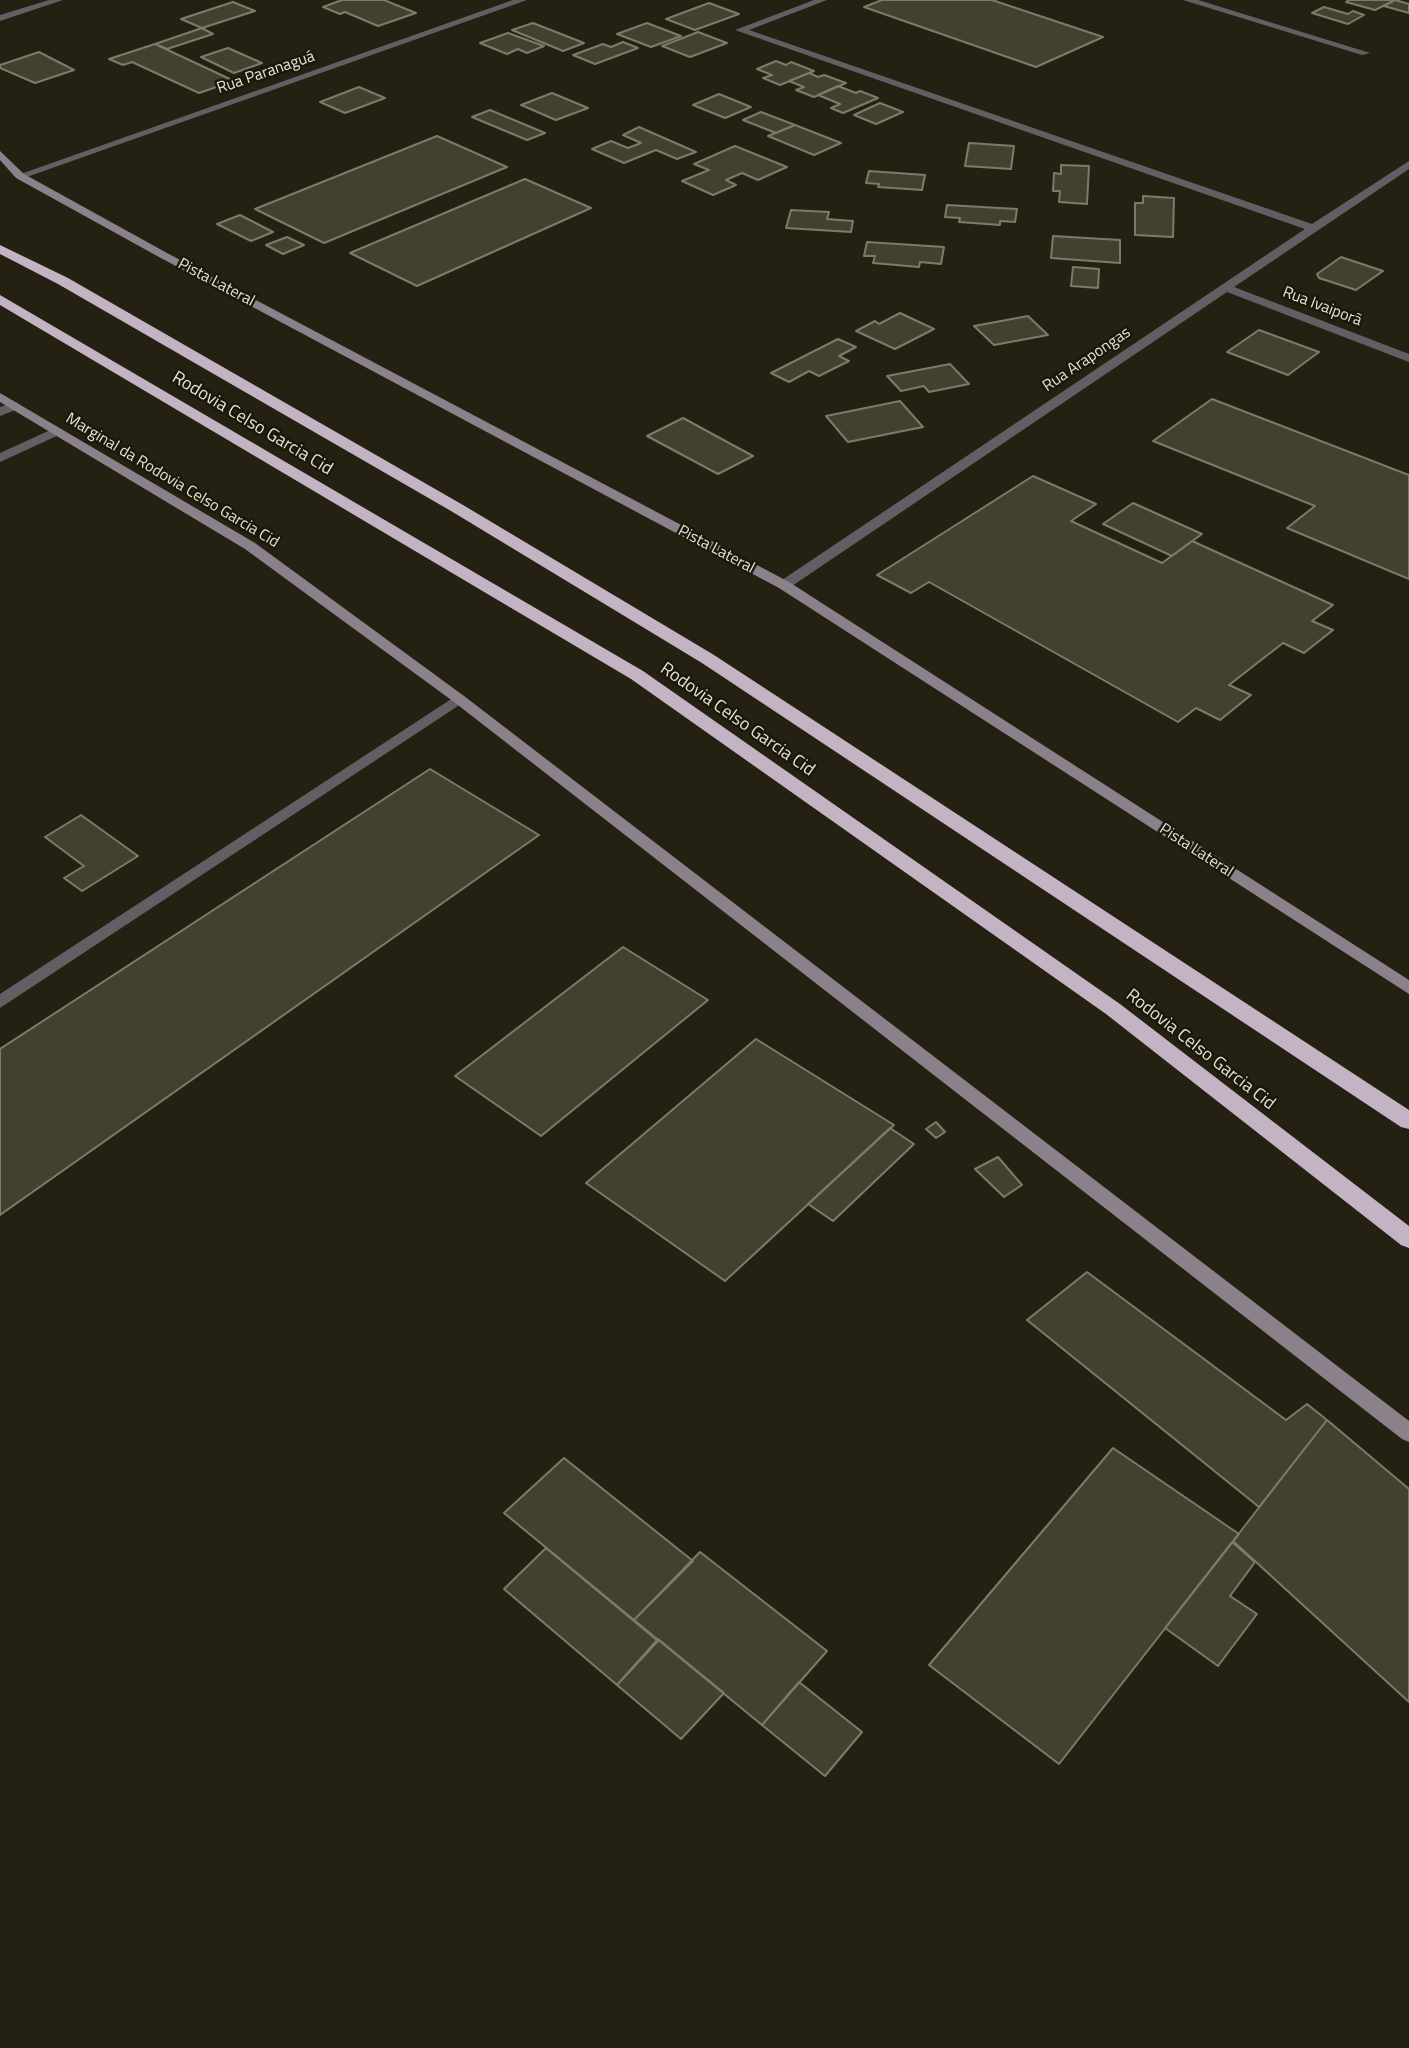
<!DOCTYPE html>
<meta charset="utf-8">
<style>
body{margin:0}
canvas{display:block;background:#242112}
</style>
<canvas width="1409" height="2048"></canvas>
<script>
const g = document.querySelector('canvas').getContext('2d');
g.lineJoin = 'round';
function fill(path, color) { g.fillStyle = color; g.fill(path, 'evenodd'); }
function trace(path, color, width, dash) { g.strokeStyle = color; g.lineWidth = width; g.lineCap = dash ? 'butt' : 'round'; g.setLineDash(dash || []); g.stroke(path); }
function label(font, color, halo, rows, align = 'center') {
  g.font = font + ' "Titillium Web",sans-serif'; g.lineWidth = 5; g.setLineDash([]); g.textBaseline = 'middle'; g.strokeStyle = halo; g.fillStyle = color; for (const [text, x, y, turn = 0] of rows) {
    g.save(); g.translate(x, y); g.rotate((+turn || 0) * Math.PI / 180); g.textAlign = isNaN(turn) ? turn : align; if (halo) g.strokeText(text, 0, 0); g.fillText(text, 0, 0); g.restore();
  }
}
const building = new Path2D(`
 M342,0h42l32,13 -38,13 -33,-14 -5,2 -17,-7z
 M882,0h110l111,37 -67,30 -172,-60z
 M1349,0h46l-20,10 -29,-8z
 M1395,0l14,4v9l-25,-7z
 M233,2l22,9 -53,17 -21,-9z
 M709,3l30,11 -44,16 -29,-11z
 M1324,7l24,7 5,-3 11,4 -16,9 -36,-11z
 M533,23l51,20 -21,8 -51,-21z
 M647,23l34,13 -30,11 -34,-13z
 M202,28l11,6 -46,15 -12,-5z
 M698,32l29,11 -37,14 -28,-11z
 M508,33l36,13 -17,7 -9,-4 -11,5 -27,-11z
 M623,42l15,6 -43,16 -22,-9 30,-11 8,3z
 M155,44l79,37 -35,12 -67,-31 -9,3 -14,-6z
 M228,48l34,15 -28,10 -33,-16z
 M39,52l35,18 -39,13 -35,-15v-3z
 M776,61l10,4 5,-3 23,9 -34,14 -17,-7 9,-3 -15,-6z
 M809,73l9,4 6,-2 22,8 -32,14 -18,-7 8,-3 -15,-6z
 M838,86l18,7 4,-2 18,7 -35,15 -12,-5 9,-4 -22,-9z
 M359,87l26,11 -40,15 -25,-11z
 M552,93l36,15 -32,12 -35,-15z
 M719,94l32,13 -26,11 -32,-13z
 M880,103l23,9 -27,12 -22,-9z
 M490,110l55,23 -18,7 -55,-23z
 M761,112l34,13 -19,8 -33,-13z
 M795,125l46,18 -27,12 -46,-19z
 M639,127l57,25 -19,7 -21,-9 -32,13 -32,-14 19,-8 17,7 13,-5 -18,-8z
 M437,136l70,31 -183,76 -69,-34z
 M969,143l45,3 -3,23 -46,-3z
 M735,146l52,21 -29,13 -16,-7 -16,7 10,5 -23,10 -31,-14 27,-11 -15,-6z
 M1061,165l28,1 -2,38 -28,-2 1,-11h-7l1,-18 7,1z
 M869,171l56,4 -3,15 -44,-3 1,-3 -13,-1z
 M525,179l66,29 -174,78 -67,-33z
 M1143,196l31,2 -1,39 -38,-2v-32h8z
 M947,205l70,4 -2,13 -15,-1v4l-41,-3 1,-4 -15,-1z
 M791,210l38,2 -2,7 26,2 -2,11 -65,-4z
 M240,215l33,17 -22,9 -34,-17z
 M1053,236l67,4v23l-69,-5z
 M287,237l17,8 -21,9 -17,-9z
 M867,242l77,5 -3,17 -21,-2 -1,5 -46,-4 2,-7h-11z
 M1341,257l42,14 -27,19 -37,-12 -2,-4z
 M1073,267l26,2 -1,19 -27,-2z
 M900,313l34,16 -39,20 -39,-18 19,-10 4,3z
 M1028,316l20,19 -54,10 -20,-19z
 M1259,330l60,22 -31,23 -61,-23z
 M838,339l18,8 -17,9 10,5 -30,15 -10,-5 -20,11 -18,-9z
 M950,364l19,20 -40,8 -5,-6 -23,5 -14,-15z
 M1212,399l197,76v104l-122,-51 28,-22 -162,-65z
 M900,401l23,26 -75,15 -22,-26z
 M683,418l70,38 -35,18 -71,-38z
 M1033,476l63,28 -25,17 91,42 30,-22 141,64 -21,16 21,9 -29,23 -21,-10 -54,42 22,10 -31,25 -24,-12 -18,14 -249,-140 -18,11 -34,-18z
 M1133,503l69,31 -30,22 -69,-32z
 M430,769l109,66 -539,380v-166z
 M81,815l57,41 -56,35 -18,-13 20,-12 -39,-29z
 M623,947l85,53 -167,136 -86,-60z
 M756,1039l138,86 -169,156 -139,-98z
 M936,1122l9,10 -9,6 -10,-9z
 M890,1128l24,16 -81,77 -25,-17z
 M998,1157l24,28 -18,12 -29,-28z
 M1087,1272l199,148 21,-16 20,16 -68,87 -232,-187z
 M1327,1420l82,69v213l-176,-161z
 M1113,1448l126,86 -180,230 -130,-99z
 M564,1458l129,103 -59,59 -130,-107z
 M1232,1542l23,20 -25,34 27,18 -39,52 -53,-38z
 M546,1548l112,93 -41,44 -113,-96z
 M700,1552l127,99 -65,74 -128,-105z
 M658,1639l66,54 -43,46 -64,-54z
 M799,1682l63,50 -37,44 -63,-51z`);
fill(building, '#444030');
trace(building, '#7e7a69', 2);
fill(new Path2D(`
 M14,402l4,1v6l-18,7v-9z
 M57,427l6,4 -2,3 -61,28v-9z
 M459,694l5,2 2,3 -2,3 -464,306v-14z`), '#645e64');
fill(new Path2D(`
 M49,0h14l-63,21v-6z
 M513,0h14l-503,178 -9,-2z
 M814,0h13l-78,30 563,194 97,-63v8l-175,118 175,67v8l-182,-70 -438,296h-10v-6l526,-353 -570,-199z
 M1183,0h15l172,53 -8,2z`), '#645e64');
fill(new Path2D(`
 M0,151l24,23 143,79 622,329 620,398v14l-630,-406 -620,-331 -143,-79 -16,-18z
 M0,393l255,150 209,153 945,725v21l-7,-3 -948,-737 -209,-153 -245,-147z`), '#8b818a');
fill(new Path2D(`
 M0,245l68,33 395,227 251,150 695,455v19l-8,-2 -699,-464 -251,-152 -393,-227 -58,-30z
 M0,295l643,376 477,333 289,222v22l-8,-3 -295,-231 -475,-335 -631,-374z`), '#c4b4c3');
label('16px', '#e4e2d8', '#1b1809', [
 ["Rua Paranaguá",266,73,-19],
 ["Pista Lateral",216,283,28],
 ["Rua Ivaiporã",1322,307,21],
 ["Rua Arapongas",1087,360,-34],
 ["Marginal da Rodovia Celso Garcia Cid",172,481,31],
 ["Pista Lateral",716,550,28],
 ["Pista Lateral",1196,851,33]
]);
label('18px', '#e4e2d8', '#1b1809', [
 ["Rodovia Celso Garcia Cid",252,424,31],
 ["Rodovia Celso Garcia Cid",737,720,35],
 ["Rodovia Celso Garcia Cid",1200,1050,38]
]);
</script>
